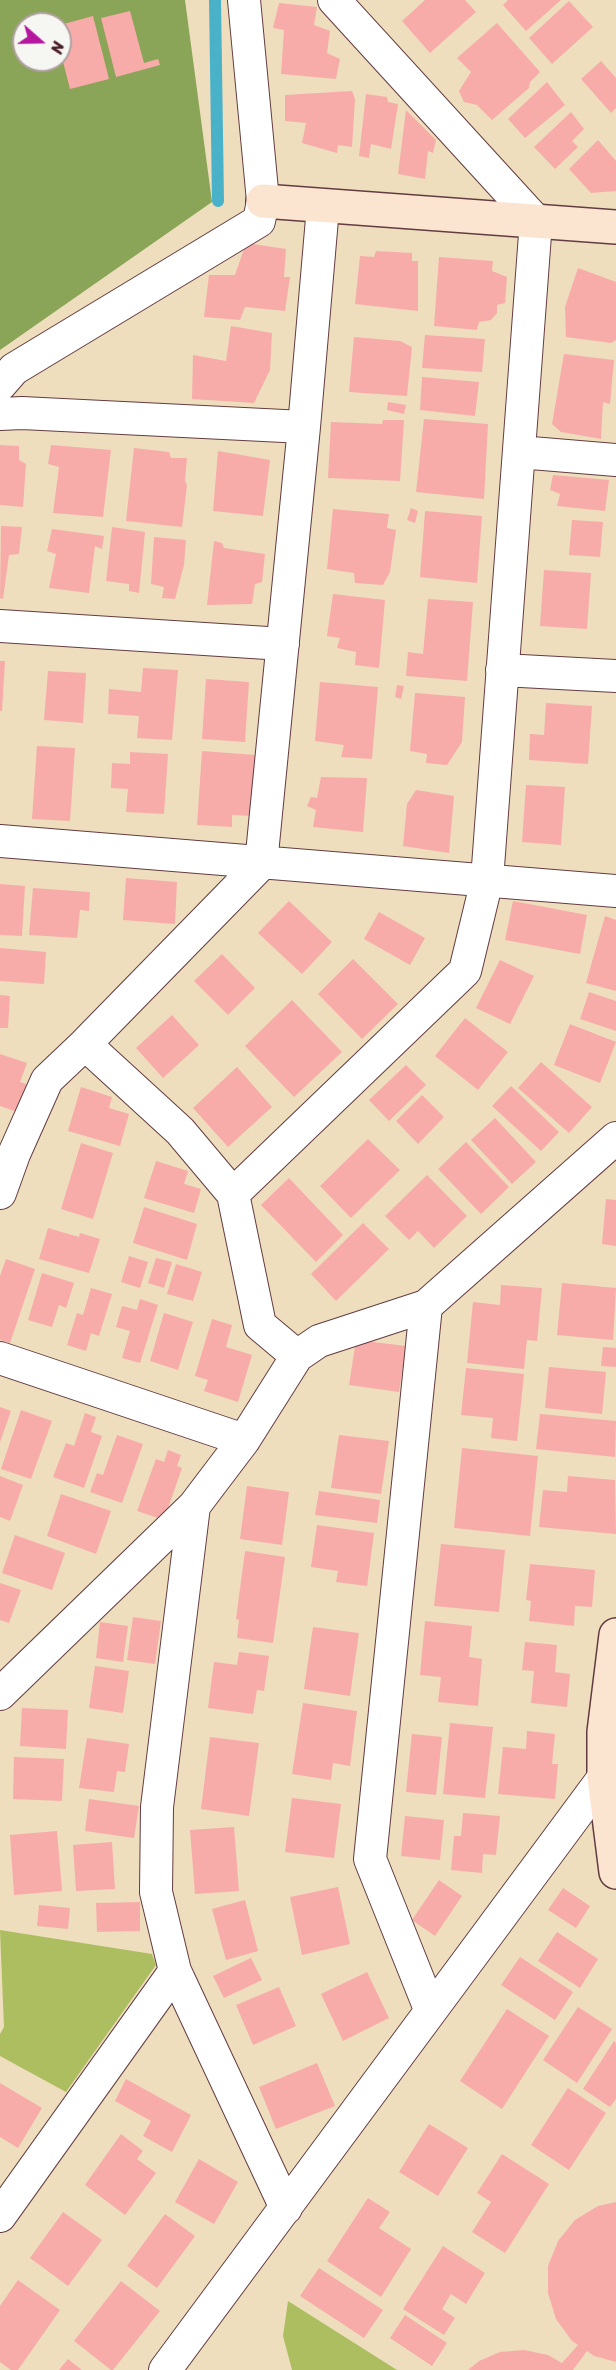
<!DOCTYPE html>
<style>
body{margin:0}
#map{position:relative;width:616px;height:2370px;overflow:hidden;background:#eedebd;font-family:Sriracha,sans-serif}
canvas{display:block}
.north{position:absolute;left:12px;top:12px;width:60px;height:60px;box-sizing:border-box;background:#f6f6f2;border:2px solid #b1a0a2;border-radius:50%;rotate:110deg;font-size:16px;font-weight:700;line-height:24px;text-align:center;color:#4a1f2b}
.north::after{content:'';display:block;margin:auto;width:21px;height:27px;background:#b5179e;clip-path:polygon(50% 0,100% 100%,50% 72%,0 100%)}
</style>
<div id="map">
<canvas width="616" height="2370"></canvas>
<div class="north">N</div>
</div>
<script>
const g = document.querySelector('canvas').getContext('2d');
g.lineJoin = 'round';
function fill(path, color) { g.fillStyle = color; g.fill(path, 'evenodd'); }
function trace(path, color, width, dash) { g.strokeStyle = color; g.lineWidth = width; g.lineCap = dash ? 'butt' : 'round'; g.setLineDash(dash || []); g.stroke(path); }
fill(new Path2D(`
 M0,1930l152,24 4,11 -90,127 -66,-36v-22l4,-7z
 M288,2301l109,69h-105l-9,-34z`), '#adbe61');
fill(new Path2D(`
 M0,0h185l27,202 -212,148zM24,24h36v36h-36z`), '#8aa557');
trace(new Path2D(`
 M215,0l3,201`), '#49b1c8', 12);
fill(new Path2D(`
 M425,0h40l11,12 -46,41 -28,-32z
 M508,0h53l-35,31 -23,-26z
 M569,1l24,26 -41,37 -23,-26z
 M279,3l38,4 -3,18 16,6 -3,22 13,6 -4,20 -55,-5 3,-44 -11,-2z
 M130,11l14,52 14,-4 2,6 -44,12 -15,-59z
 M93,16l16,63 -39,10 -10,-39v-25z
 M497,23l43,49 -10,10 -1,6 -37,32 -15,-15 -13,-3 -5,-11 12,-19 -14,-14z
 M601,61l15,17v30l-5,5 -30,-34z
 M547,82l18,23 -40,33 -17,-19z
 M352,91l3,8 -3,48 -14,-2 -1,8 -35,-10 4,-20 -21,-2v-26z
 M366,94l21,3 1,5 10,2 -7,45 -20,-5 -2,14 -10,-2z
 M406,110l30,30 -3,13 -5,-2 -3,28 -27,-5z
 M571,112l13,17 -12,12 6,6 -23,22 -21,-22z
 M598,140l18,21v30l-25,2 -22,-24z
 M246,243l40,6 -2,28h6l-5,34 -40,-4 -5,13 -36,-3 5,-42h26z
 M376,251l36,2v8h6v50l-63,-7 5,-48 14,1z
 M439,257l54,4 -1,10 15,6 -2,26 -8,2v8l-6,7 -12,2 -2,8 -43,-4z
 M578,268l38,14v58l-5,3 -45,-6 -1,-30z
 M231,326l41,7 -2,37 -16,33 -62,-4 1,-44 33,6z
 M425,335l60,4 -3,33 -60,-4z
 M354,337l46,4 12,6 -5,49 -58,-4z
 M564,354l50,6 -4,44 -7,-2 -2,37 -40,-7 -9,-8z
 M422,377l57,5 -4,34 -55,-6z
 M388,402l18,3 -2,9 -17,-4z
 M424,419l64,5 -4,75 -68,-7z
 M383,420h21l-4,61 -72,-3 3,-56 51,2z
 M0,445l19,1v14l7,4 -3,43 -23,-2z
 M51,445l60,5 -8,67 -50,-4 6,-46 -11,-3z
 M134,448l35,4 2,6h16l-2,23 2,4 -5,42 -56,-6z
 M218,451l52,9 -7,56 -50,-5z
 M553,475l56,5 -4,31 -48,-5 3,-12 -10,-4z
 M411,508l7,3 -3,12 -8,-3z
 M333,509l56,5 -2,14 9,2 -6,42 -7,13 -28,-2 -1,-10 -27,-4z
 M425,511l57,5 -5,67 -57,-6z
 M572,520l31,2 -3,35 -31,-2z
 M1,526l21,1 -3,27 -10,1 -6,44 -3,-1z
 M112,527l33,5 -6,61 -10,-2v-7l-23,-3z
 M52,529l52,7 -2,13 -7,-3 -6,47 -40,-5 7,-34 -9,-3z
 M154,537l32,3 -2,25 -9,34 -13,-1 2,-11 -13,-3z
 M214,541l8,2 2,5 41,6 -3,28 -7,2 -3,20 -45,1z
 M544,570l47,3 -4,56 -47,-3z
 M333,594l52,6 -6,68 -24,-3 1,-13 -19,-4 3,-10 -13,-2z
 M428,599l45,3 -6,79 -61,-5 2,-24 15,2z
 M0,661h5l-3,50h-2z
 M143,668l35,2 -6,70 -35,-2 2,-22 -31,-2 1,-25 32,3z
 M48,671l38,2 -3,50 -39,-3z
 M206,679l43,3 -4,60 -43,-3z
 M320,682l58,5 -6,72 -31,-2 3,-12 -29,-4z
 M397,685l7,1 -3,13 -6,-2z
 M415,693l50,4 -3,45 -15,23 -21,-2 1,-9 -17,-3z
 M546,703l46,3 -4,58 -59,-4 1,-26 14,1z
 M37,746l38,2 -5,73 -38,-2z
 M202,751l54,4 -4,61 -20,-1v12l-35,-2z
 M130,752l38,2 -4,60 -38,-2 2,-23 -17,-1 1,-25 18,1z
 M321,777l46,1 -4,54 -50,-5 3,-17 -9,-4 4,-9 6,1z
 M526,785l39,2 -4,58 -39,-3z
 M416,790l38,6 -5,57 -46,-7 4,-42z
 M126,878l51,4 -2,42 -52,-4z
 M0,884l25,2 -3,50 -22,-1z
 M33,888l57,4 -1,19 -9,-1 -3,28 -48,-3z
 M289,901l43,41 -30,32 -44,-41z
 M513,901l74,14 -7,39 -75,-14z
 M379,912l46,26 -15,27 -46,-26z
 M605,916l11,4v71l-30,-8z
 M0,948l46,4 -2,32 -44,-3z
 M222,954l33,34 -27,27 -34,-34z
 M353,959l45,45 -36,35 -44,-45z
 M500,960l34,16 -24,48 -34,-16z
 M589,992l27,9v30l-36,-12z
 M0,995l10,1 -2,32h-8z
 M292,1000l50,52 -48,45 -49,-51z
 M172,1015l27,30 -36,33 -27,-30z
 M465,1018l43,34 -30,38 -43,-34z
 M570,1024l46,18 -16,41 -46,-18z
 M0,1054l27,9 -7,19 12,4 -9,28 -23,-8z
 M541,1062l51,45 -23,26 -51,-45z
 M406,1065l20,20 -37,36 -20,-21z
 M237,1067l35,40 -44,40 -35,-39z
 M511,1086l48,46 -18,19 -49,-45z
 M81,1087l31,10 -3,11 20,6 -9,32 -52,-15z
 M422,1095l22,22 -26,27 -22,-23z
 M495,1118l41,44 -24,22 -41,-44z
 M368,1139l32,31 -49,48 -31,-32z
 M466,1142l43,45 -28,27 -43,-45z
 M81,1143l32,10 -20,66 -32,-10z
 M156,1161l32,10 -4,13 17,5 -7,24 -50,-15z
 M427,1175l40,41 -33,32 -16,-17 -9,9 -24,-24z
 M289,1178l54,57 -27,27 -55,-57z
 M606,1199l10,1v46l-14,-2z
 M144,1207l53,17 -10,36 -54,-17z
 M363,1223l26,26 -53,52 -25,-27z
 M48,1228l31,9 1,-4 20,6 -11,34 -50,-14z
 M129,1256l19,6 -8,26 -19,-6z
 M156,1258l16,4 -8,26 -16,-5z
 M6,1259l29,10 -25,74 -10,-3v-64z
 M176,1264l26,8 -9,29 -26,-7z
 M42,1273l32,10 -8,25 -7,-3 -7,22 -24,-7z
 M562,1283l54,5 -3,52 -56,-5z
 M501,1285l41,3 -5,53 -10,-1 -3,29 -57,-6 6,-61 27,3z
 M91,1288l21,6 -13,42 -8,-3 -5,18 -19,-6 10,-32 6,2z
 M140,1299l18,6 -18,58 -18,-5 8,-27 -14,-4 6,-21 15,4z
 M164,1313l29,9 -15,48 -28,-9z
 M212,1319l20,6 -6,22 26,8 -14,47 -34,-11 4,-11 -13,-4z
 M356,1340l50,6 -7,46 -50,-7z
 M603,1347l13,1v19l-15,-1z
 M549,1367l57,5 -4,42 -57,-6z
 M466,1368l58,6 -7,67 -26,-3 2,-20 -32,-3z
 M0,1407l11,4 -11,31z
 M21,1410l31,11 -21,58 -30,-10z
 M85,1413l11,4 -5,15 11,4 -18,52 -31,-11 13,-34 8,3z
 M540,1414l76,7 -1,36 -79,-8z
 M117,1435l26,9 -21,59 -32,-11 7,-19 6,2z
 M339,1435l50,6 -8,53 -50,-6z
 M462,1448l76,8 -8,80 -76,-8z
 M168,1450l13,5 -4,11 5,2 -18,52 -27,-9 19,-52 8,3z
 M0,1476l23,9 -13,36 -10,-4z
 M568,1476l47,4 1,54 -77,-7 4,-37 24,2z
 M247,1486l42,6 -7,53 -42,-6z
 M319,1491l61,9 -3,23 -62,-8z
 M61,1494l50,17 -15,43 -49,-18z
 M317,1525l57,8 -7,53 -31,-4 2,-11 -27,-4z
 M15,1535l50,18 -13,37 -50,-17z
 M441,1544l64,6 -6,62 -65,-6z
 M245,1551l40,6 -12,86 -36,-5 2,-18 -3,-1z
 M530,1564l65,6 -3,37 -17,-1 -1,20 -45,-5 2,-20 -5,-1z
 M0,1583l21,7 -12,33 -9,-3z
 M133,1617l28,4 -6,43 -28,-4z
 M425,1621l47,5 -3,31 13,2 -4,47 -40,-4 3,-25 -21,-2z
 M100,1622l28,4 -5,36 -27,-4z
 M313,1627l46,6 -9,63 -46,-7z
 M525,1642l32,3 -2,27 15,2 -3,33 -36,-4 3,-32 -12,-1z
 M239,1652l30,4 -5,35 -7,-1 -4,24 -45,-6 6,-46 23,3z
 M95,1666l34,5 -6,42 -34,-5z
 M303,1703l54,8 -7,55 -17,-3 -2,17 -39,-6z
 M22,1708l46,2 -2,39 -46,-3z
 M450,1723l43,4 -8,71 -42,-4z
 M527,1731l28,3 -3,30h6l-3,35 -57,-5 5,-47 23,2z
 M412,1734l30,3 -6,58 -30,-3z
 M210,1737l49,6 -10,73 -48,-7z
 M87,1738l42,6 -4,28 -8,-1 -3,21 -35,-4z
 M14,1757l50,2 -2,42 -49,-2z
 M292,1798l49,6 -7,54 -49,-6z
 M89,1799l50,7 -5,32 -49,-7z
 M463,1813l37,3 -4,39 -13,-1 -1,19 -31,-3 3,-34h7z
 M405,1816l39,4 -4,40 -39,-4z
 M234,1827l5,64 -44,3 -5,-64z
 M57,1831l5,60 -48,4 -4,-60z
 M112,1842l3,47 -39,2 -3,-46z
 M439,1880l23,16 -27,40 -23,-16z
 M338,1887l12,57 -48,11 -12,-58z
 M563,1888l27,18 -14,22 -28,-18z
 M245,1900l13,51 -32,9 -14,-51z
 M140,1902v29l-43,1 -1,-29z
 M39,1905l31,3 -2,21 -31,-3z
 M557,1932l41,27 -18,29 -42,-27z
 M520,1957l53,35 -18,28 -54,-35z
 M251,1958l11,22 -38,18 -11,-22z
 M367,1972l22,46 -46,23 -22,-47z
 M279,1987l17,39 -43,19 -17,-40z
 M578,2007l34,22 -35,54 -34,-23z
 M507,2009l42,27 -47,73 -42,-28z
 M614,2041l2,2v56l-6,8 -27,-18z
 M317,2063l18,43 -59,23 -17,-42z
 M126,2079l65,36 -19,37 -29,-16 8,-15 -36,-20z
 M0,2083l42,25 -24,40 -18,-11z
 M568,2088l38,25 -37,57 -38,-25z
 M429,2124l39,24 -30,48 -39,-24z
 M121,2134l22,17 -6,8 19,14 -31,42 -40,-30z
 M502,2154l47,30 -44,69 -33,-21 19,-30 -14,-9z
 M199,2159l39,23 -24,42 -39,-22z
 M368,2198l22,14 -11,16 32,21 -30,48 -54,-36z
 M616,2202v160l-22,-6 -7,-5 -14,19h-105l11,-9 21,-9 24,-2 24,5 14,8 16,-18 -6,-4 -16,-22 -8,-26v-27l10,-25 17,-21 23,-14z
 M63,2212l39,28 -34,46 -38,-28z
 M165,2214l30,22 -38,52 -30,-22z
 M443,2246l42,27 -19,31 -15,-10 -9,15 13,9 -11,17 -41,-26z
 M319,2268l64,42 -19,28 -64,-42z
 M18,2280l42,30 -42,60h-7l-11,-8v-56z
 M121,2281l39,30 -47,59h-2l-37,-29z
 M405,2315l42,28 -15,23 -42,-28z
 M68,2359l14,11h-23z`), '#f7acaa');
const street = new Path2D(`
 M0,385l14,-16 245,-148 4,-20 -19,-201
 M0,414l22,-1 282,14
 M519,452l97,8
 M0,626l283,18
 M502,670l114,6
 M0,841l616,50
 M85,1044l95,87 53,63 27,131 37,31
 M0,1193l14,-39 33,-74 38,-36 176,-180 43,-437 19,-220
 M233,1194l232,-223 22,-91 49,-659 -202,-221
 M426,1306l-56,553 60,150
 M0,1358l244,82
 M194,1506l-37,301 -1,85 19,79 111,237
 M0,1694l194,-188 50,-66 53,-84 22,-15 107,-35 190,-168
 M0,2216l175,-245
 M165,2370c148,-197 291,-396 439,-593`);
const secondary = new Path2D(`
 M263,201l353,26
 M616,1635l-12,97v45l12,95`);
trace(street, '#633c41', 34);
trace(secondary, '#633c41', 36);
trace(street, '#fff', 32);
trace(secondary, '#fce5d0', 33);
</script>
